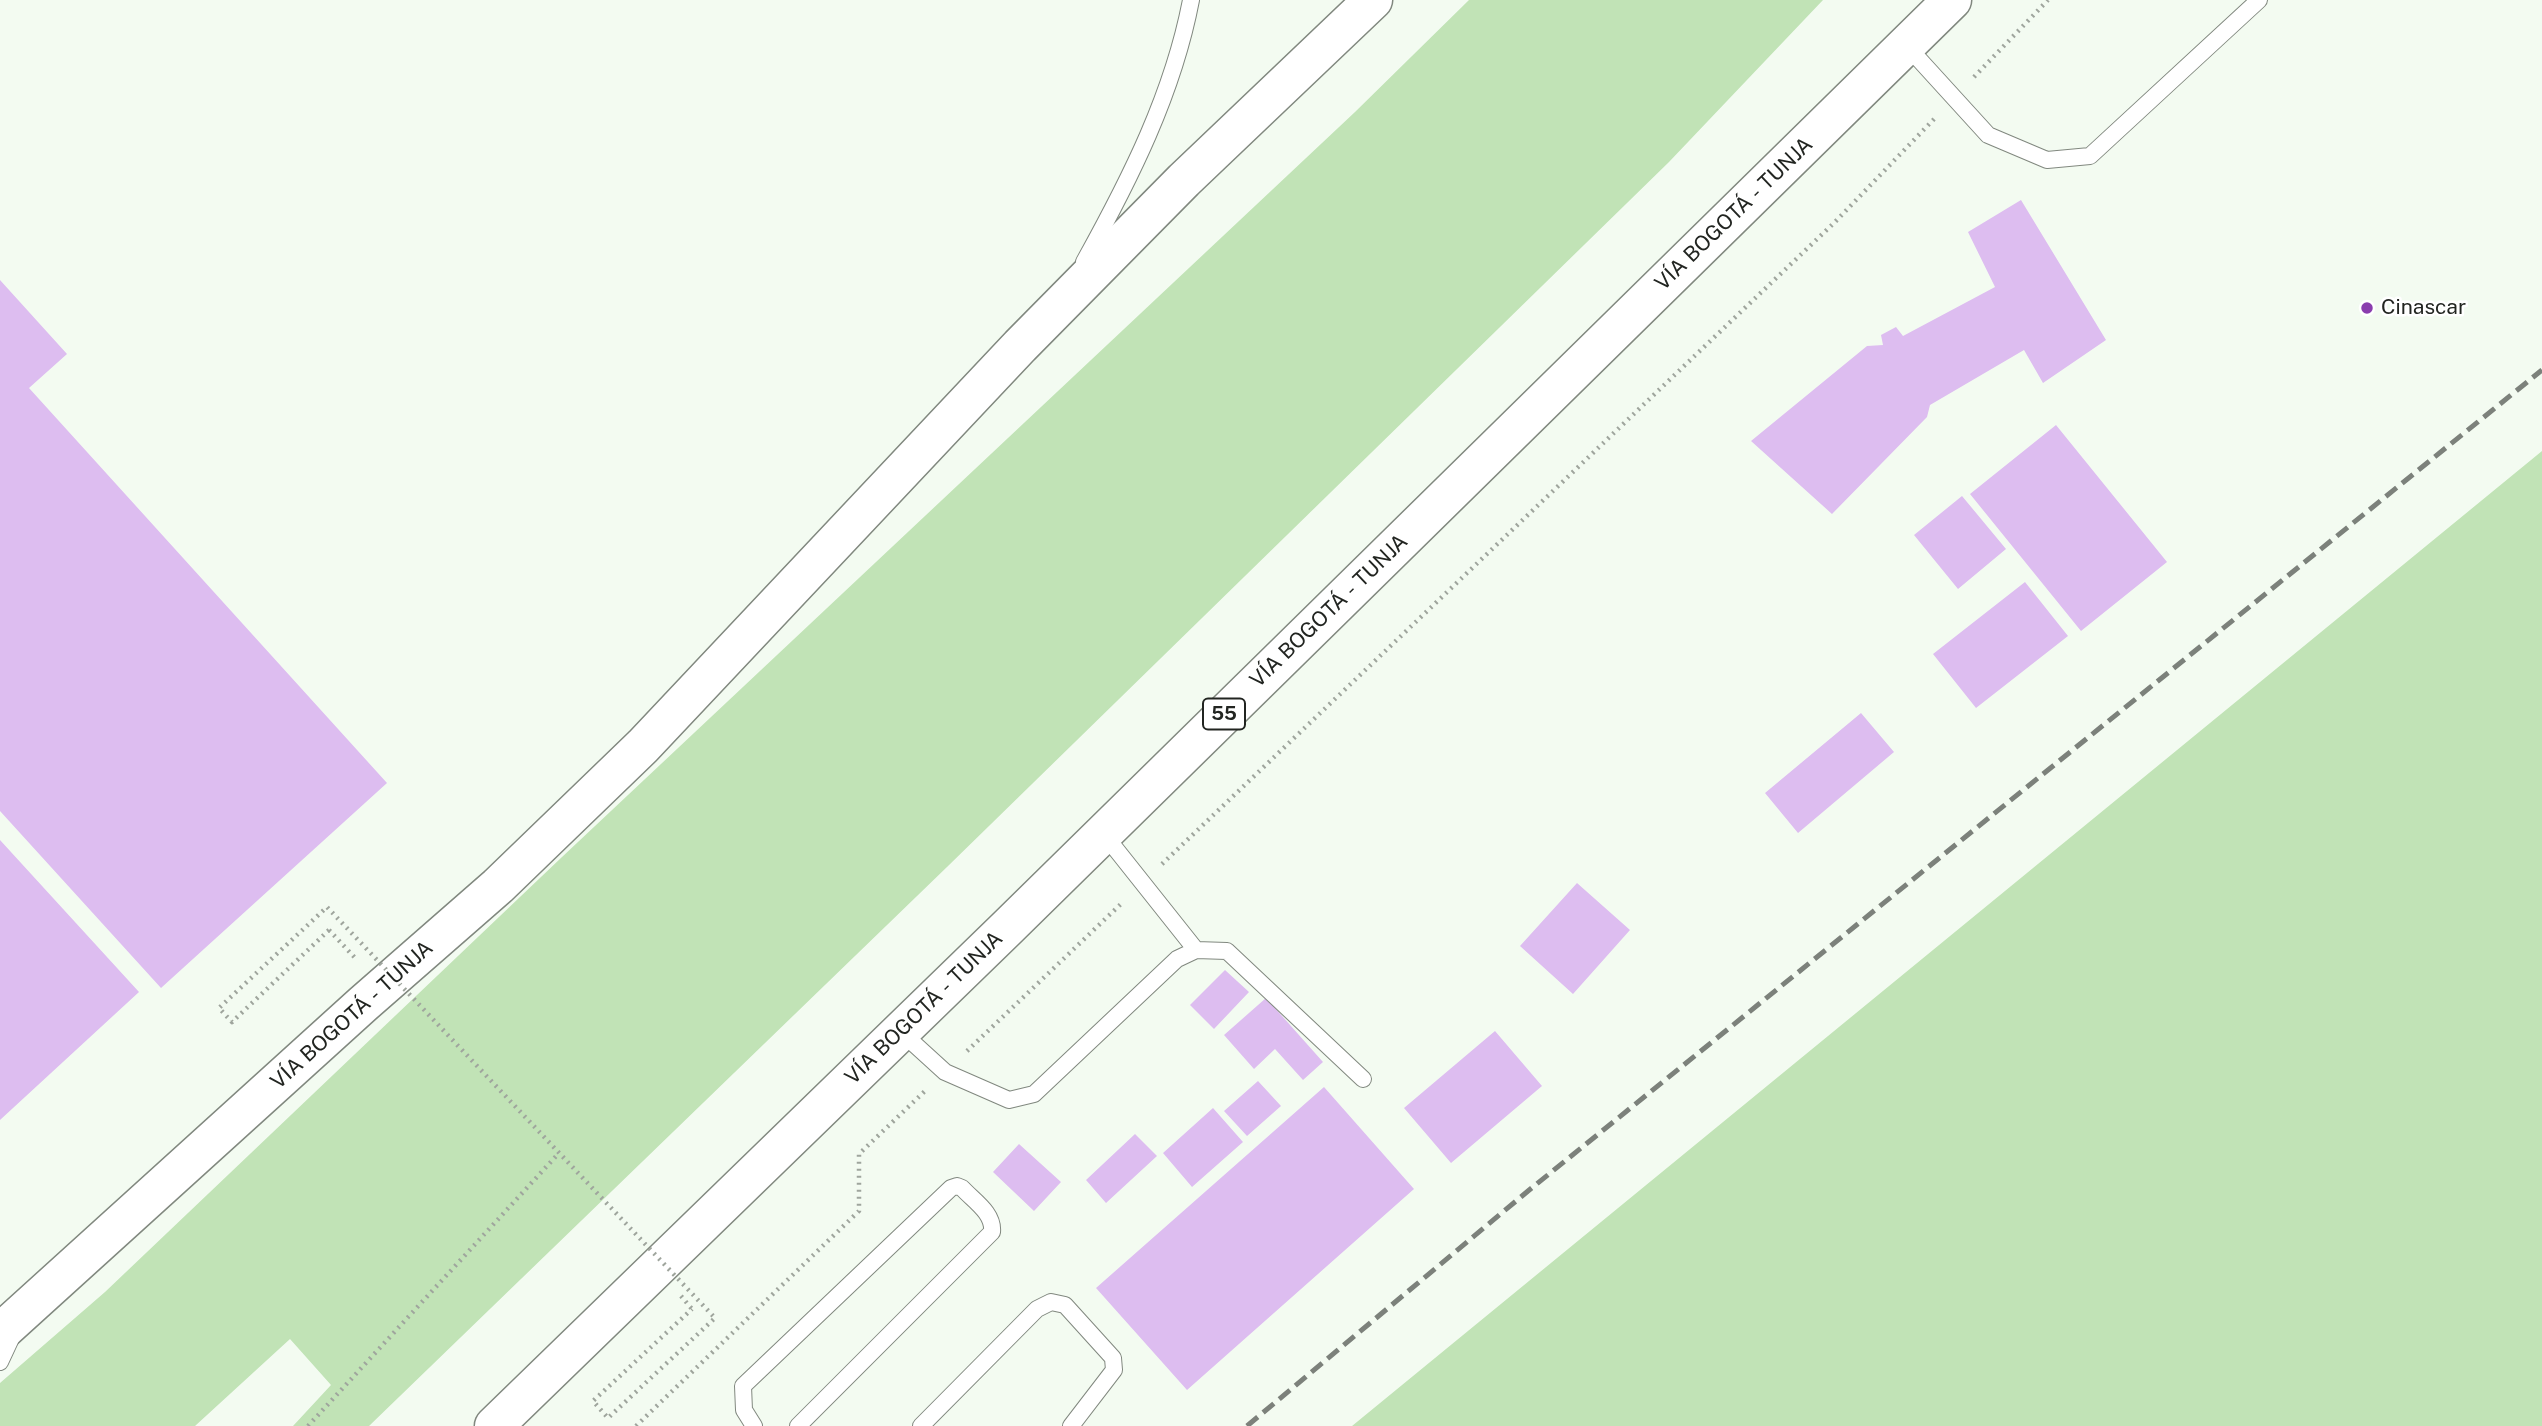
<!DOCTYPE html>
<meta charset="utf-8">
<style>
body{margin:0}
canvas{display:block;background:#f3fbf1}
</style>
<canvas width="2542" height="1426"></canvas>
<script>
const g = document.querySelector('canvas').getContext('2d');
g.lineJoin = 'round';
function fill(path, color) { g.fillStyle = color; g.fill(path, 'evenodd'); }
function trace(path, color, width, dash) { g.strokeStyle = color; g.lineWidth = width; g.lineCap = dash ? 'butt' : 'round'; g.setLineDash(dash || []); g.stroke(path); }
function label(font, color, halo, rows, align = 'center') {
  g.font = font + ' "Public Sans",sans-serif'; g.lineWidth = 5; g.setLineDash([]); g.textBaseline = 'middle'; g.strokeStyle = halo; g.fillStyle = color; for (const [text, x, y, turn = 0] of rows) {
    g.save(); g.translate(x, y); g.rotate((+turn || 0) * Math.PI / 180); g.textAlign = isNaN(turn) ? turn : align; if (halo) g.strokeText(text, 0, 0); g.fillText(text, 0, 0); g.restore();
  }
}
fill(new Path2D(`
 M1469,0h354l-154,162 -722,705 -578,559h-76l38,-41 -41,-46 -95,87h-195v-43l105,-91 457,-435 793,-745z
 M2542,451v975h-1190z`), '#c1e3b6');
fill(new Path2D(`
 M2021,200l85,140 -63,43 -19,-33 -94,55 -3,12 -95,97 -81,-73 116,-95 16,-1 -2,-10 15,-8 7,9 92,-49 -27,-55z
 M0,280l67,74 -38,34 358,395 -226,205 -161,-177z
 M2056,425l111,137 -86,69 -111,-137z
 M1962,496l44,53 -48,40 -44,-54z
 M2025,582l43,54 -92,72 -43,-54z
 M1861,713l33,39 -96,81 -33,-40z
 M0,840l139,152 -139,128z
 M1577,883l53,47 -57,64 -53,-48z
 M1225,970l24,22 -35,37 -24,-24z
 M1266,998l57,64 -20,18 -28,-31 -21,20 -30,-34z
 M1495,1031l47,55 -91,77 -47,-55z
 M1258,1081l23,25 -34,30 -23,-25z
 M1324,1087l90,102 -227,201 -91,-102z
 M1213,1108l30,34 -51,45 -29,-34z
 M1135,1134l22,22 -51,47 -20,-23z
 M1019,1144l42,38 -27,29 -41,-39z`), '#ddbdf0');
const lane = new Path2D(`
 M1906,45l82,90 59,25 43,-4 169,-156
 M1084,262c46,-83 89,-168 107,-262
 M1103,833l93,117
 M900,1031l45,41 64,28 25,-6 143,-135 19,-9 31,1 136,128
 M0,1362l14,-30
 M754,1426l-10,-16 -1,-24 208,-198 6,-2 5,2c12,13 32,25 30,44l-194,194
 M921,1426l116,-117 14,-7 14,3 48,53 1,12 -43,56`);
const highway = new Path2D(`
 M0,1333l363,-329 135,-118 145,-140 377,-400 164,-166 189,-180
 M494,1426l512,-497 946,-929`);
trace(lane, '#81887f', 18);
trace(highway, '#81887f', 41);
trace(new Path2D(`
 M1974,77l74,-77
 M1162,864l673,-642 101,-105
 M329,930l28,30
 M967,1051l156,-149
 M681,1296l11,13
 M308,1426l251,-273
 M636,1426l223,-215v-57l67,-64`), '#9fa59d', 4.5, [2, 5]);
trace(lane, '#fff', 16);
trace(highway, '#fff', 38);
trace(new Path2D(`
 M1247,1426l281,-235 1014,-821`), '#7c817b', 5, [14, 7]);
trace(new Path2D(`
 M329,930l-97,92 -13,-14 108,-101 388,411 -107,100 -15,-17 99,-92`), '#9fa59d', 4.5, [2, 5]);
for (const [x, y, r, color] of [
 [2367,308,7,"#8a3dae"]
]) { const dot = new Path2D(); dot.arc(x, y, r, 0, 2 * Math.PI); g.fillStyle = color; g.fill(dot); trace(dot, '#fff', 2.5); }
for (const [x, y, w] of [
 [1224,714,42]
]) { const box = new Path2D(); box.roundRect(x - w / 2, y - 15.5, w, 31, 5); g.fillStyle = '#fff'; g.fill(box); trace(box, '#222521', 2); }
label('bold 19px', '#222521', null, [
 ["55",1224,714]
]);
label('21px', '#222521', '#fff', [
 ["VÍA BOGOTÁ - TUNJA",1734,214,-44],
 ["VÍA BOGOTÁ - TUNJA",1329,611,-44],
 ["VÍA BOGOTÁ - TUNJA",924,1008,-44],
 ["VÍA BOGOTÁ - TUNJA",352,1015,-42]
]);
label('21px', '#222521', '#fff', [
 ["Cinascar",2381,308]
], 'left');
</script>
